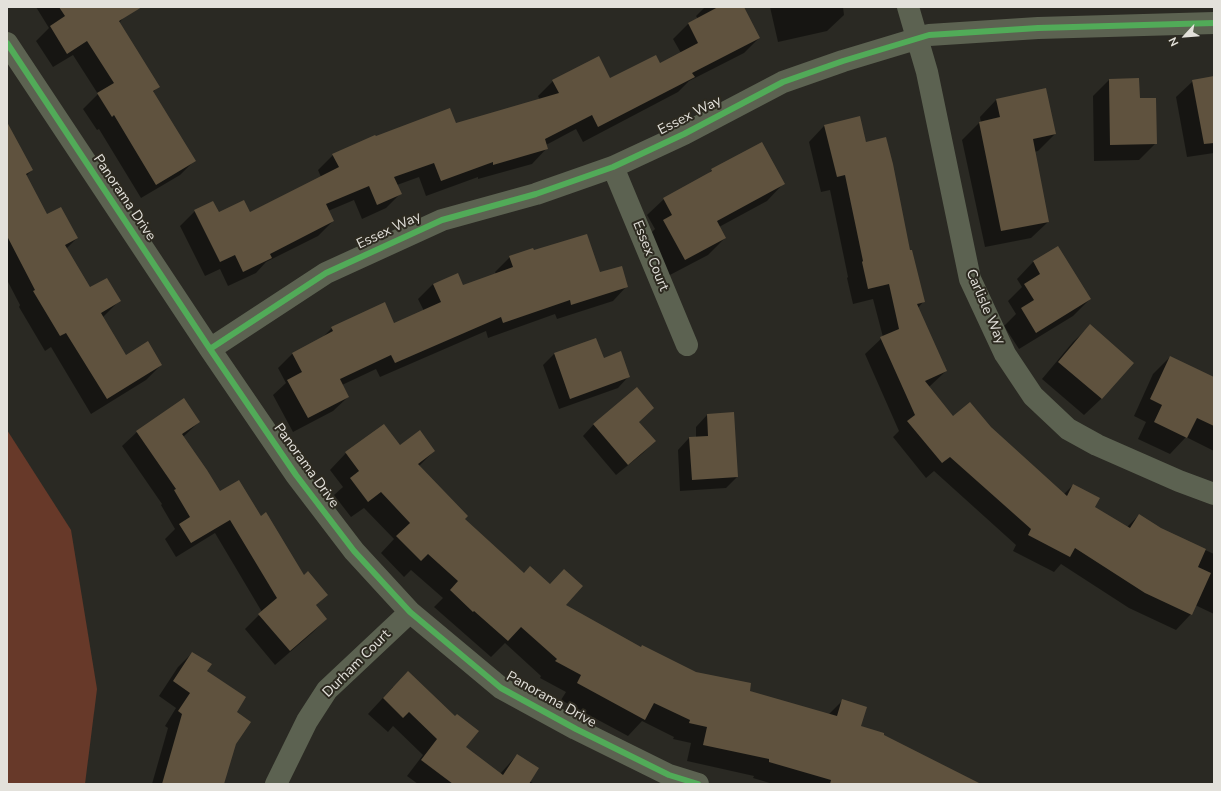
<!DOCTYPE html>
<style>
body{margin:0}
#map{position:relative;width:1221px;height:791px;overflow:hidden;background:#2a2923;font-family:"Nunito Sans",sans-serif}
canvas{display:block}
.frame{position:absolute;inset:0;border:8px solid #e3e1db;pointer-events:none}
.north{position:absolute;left:1165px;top:16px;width:40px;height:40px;-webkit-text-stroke:3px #2d2a20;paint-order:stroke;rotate:244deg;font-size:11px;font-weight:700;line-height:16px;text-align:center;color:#e3e1db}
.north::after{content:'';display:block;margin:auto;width:14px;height:18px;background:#e3e1db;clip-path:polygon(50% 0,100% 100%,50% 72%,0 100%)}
</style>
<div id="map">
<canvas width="1221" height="791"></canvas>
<div class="frame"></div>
<div class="north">N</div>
</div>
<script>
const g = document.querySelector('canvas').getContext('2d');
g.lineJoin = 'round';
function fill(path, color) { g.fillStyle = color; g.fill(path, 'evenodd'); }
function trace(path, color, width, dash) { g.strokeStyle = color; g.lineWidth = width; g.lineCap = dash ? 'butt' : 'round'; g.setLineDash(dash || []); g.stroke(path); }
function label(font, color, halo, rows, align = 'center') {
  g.font = font + ' "Nunito Sans",sans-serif'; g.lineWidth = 4; g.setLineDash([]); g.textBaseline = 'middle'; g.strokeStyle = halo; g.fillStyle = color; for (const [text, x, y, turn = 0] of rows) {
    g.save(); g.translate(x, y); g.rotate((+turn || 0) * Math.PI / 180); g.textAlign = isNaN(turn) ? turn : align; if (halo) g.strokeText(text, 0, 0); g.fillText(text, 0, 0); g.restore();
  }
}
fill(new Path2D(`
 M7,430l64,100 26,159 -12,95h-78z`), '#673929');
fill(new Path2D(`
 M36,7h83l6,9 -6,7 39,64 -5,5 41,69 -14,14 -39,23 -42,-69 -2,1 -14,-21 15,-15 -25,-39 -20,12 -17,-26 13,-13z
 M705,7h38l16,31 -15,15 -55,28 -11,11 -95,50 -7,-13 -30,16 1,3 -15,16 -54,15v-2l-52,19 -7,-19 -22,8 4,8 -15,15 -24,11 -8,-19 -26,11 5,10 -15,15 -52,26 -10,11 -28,13 -8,-17 -15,7 -25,-50 15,-15 23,3h31l72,-37 -3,-7 15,-15 42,-18 80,-13 85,-24 -2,-4 15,-15 57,-2 49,-15 22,-11 -8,-14 15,-15 10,-5 -2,-3z
 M770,7h73l1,8 -17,16 -49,11z
 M1214,77v76l-27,4 -11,-60 17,-16z
 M1109,80l30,19 17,44 -17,17 -45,1 -1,-65z
 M996,100l59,34 -17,17 -4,1 14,70 -17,16 -46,9 -23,-107 17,-17h2l-1,-6z
 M859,117l7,26 43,108 14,51 -5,6 28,63 -17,16 24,30 37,11 73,67 10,-10 21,22 33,20 12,-12 21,14 54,25v60l-19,-9 -4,9 -15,16 -47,-22 -68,-44 -7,8 -41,-21 3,-6 -82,-74 -8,7 -33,-41 6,-6 -34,-77 18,-17 -10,-38 -20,5 -6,-26 1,-1 -18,-87 -9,2 -12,-50 15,-16z
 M7,137l25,33 -6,6 21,40 30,22 -11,11 23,40 30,12 -17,17 24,39 35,8 -15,15 -55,34 -40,-67 -6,4 -26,-44 1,-2 -13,-25z
 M712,170l71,14 -16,17 -48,26 6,11 -17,17 -40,21 -21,-39 8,-8 -8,-14 17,-16 43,-24z
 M1058,247l32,52 -17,17 -54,33 -15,-23 12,-12 -8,-13 14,-14 -5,-8 16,-17z
 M533,251l66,23 28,12 -14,15 -56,18 -2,-5 -67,24 -2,-7 -106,46 -4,-8 -34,16 6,12 -15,14 -40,21 -20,-37 13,-12 -8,-15 15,-15 29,-15 10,-10 62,-4 30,-13 -6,-12 15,-15 30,2 33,-12 -1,-2 15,-15z
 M1090,326l42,37 -31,36 -17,16 -42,-36 31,-37z
 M554,354l49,5 26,17 -11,12 -59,21 -16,-44z
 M1170,357l44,21v73l-28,-14 -16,17 -32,-15 8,-17 -12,-6 19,-42z
 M707,415l30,62 -11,11 -46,3 -2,-41 11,-12h7v-11z
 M199,422l-16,15 37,56 40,24 44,59 22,19 -11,11 11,13 -14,14 -37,32 -30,-36 17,-17 -47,-79 -39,24 -11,-18 10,-10 -14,-24 1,-1 -40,-58 15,-14z
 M638,422l16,19 -11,12 -27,22 -33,-39 11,-12z
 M400,446l34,5 -15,15 44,53 61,55 40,31 77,43 55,25 53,19 79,23 15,-15 17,26 22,10 94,48h-203l-20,-6 1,-2 -67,-15 4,-18 -18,-4 1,-2 -32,-16 -14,15 -67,-36 5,-8 -26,-14 1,-2 -36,-33 -14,14 -57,-50 9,-9 -32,-28 -7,7 -23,-24 13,-14 -30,-31 -13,9 -17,-22 9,-8 -13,-17 16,-17z
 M192,653l43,59v32l-12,40h-71l16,-56 -3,-2 11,-18 -17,-12 19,-29z
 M393,687l72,61 35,26 17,-19 13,26 4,3h-116l-11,-8 16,-21 -30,-29 -5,6 -20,-18z`), '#0007');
fill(new Path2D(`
 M59,7h83l-23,14 41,66 -7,4 43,70 -40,24 -42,-70 -2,2 -15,-24 17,-10 -27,-42 -20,13 -17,-28 15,-10z
 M718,7h26l16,31 -68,35 3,4 -97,50 -6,-12 -47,24 3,10 -55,16v-3l-52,19 -7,-18 -40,14 8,17 -25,11 -8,-19 -43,18 8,17 -64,33 2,4 -29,14 -8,-17 -15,7 -26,-52 19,-9 6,11 25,-12 6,12 89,-45 -7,-13 43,-19 1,1 74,-28 6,15 103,-30 -7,-13 47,-24 11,22 46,-23 4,8 38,-20 -10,-20z
 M1214,76v67l-10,1 -12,-64z
 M1139,78l1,20h16l1,46 -47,1 -1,-66z
 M1046,88l10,46 -23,5 16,83 -48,9 -22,-109 21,-5 -4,-18z
 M860,116l6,26 20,-5 7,27 17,86h2l13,52 -8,2 30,67 -22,10 28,35 17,-14 21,25 76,69 6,-12 27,14 -5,9 35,21 9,-14 22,14 45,21 -8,18 13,6 -19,42 -47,-22 -70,-45 -5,9 -42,-22 3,-6 -81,-72 -8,6 -35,-42 8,-6 -35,-78 19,-8 -10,-45 -21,5 -6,-27 1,-1 -18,-86 -8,2 -13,-52z
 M7,122l26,48 -7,4 21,40 14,-7 17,31 -13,7 25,42 17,-9 14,23 -20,12 25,42 22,-14 14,24 -55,34 -41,-66 -6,3 -27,-45 2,-1 -28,-54z
 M762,142l23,42 -68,37 9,17 -41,22 -22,-40 9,-5 -9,-17 49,-27 -1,-2z
 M587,234l13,38 22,-6 6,21 -57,18 -1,-5 -67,23 -2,-6 -106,46 -4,-8 -51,24 9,18 -41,21 -21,-38 15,-8 -10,-19 41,-22 -2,-4 54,-25 9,21 47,-21 -8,-18 25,-11 5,12 50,-18 -4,-11 24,-8 1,2z
 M1058,246l33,53 -55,34 -15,-25 13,-8 -10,-16 16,-10 -7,-13z
 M1090,324l44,39 -32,36 -44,-37z
 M596,338l8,20 17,-7 9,26 -60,22 -16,-46z
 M1170,356l44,21v49l-17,-8 -10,20 -33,-16 8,-17 -12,-6z
 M637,387l17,21 -15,14 17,19 -28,24 -35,-41z
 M184,398l16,24 -18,12 25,36 13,21 19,-11 22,36 5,-4 38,63 4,-4 20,24 -12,10 11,14 -37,32 -32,-37 19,-16 -47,-78 -39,23 -12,-19 11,-7 -16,-27 2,-1 -40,-58z
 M734,412l4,65 -46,3 -3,-43 19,-1 -1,-22z
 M384,424l16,21 20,-15 15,21 -17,13 50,52 -3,3 59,54 6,-7 20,18 14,-15 19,17 -17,19 75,42 1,-2 54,27 55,11 -1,8 87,25 5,-17 25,8 -6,19 23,7v2l97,49h-151l1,-4 -62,-18v-3l-66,-14 4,-18 -18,-4 1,-3 -36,-17 -9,17 -68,-37 4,-8 -26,-14 2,-2 -36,-32 -13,14 -34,-30 -1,1 -23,-22 8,-9 -30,-27 -7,7 -25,-25 14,-13 -29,-31 -13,10 -18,-24 9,-7 -14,-19z
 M192,652l20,12 -5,7 39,26 -9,15 14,10 -15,22 -12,40h-62l20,-70 -4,-3 12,-18 -17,-12z
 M408,671l47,45 2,-2 22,17 -13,16 37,28 14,-21 22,14 -10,16h-76l-32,-24 16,-21 -28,-27 -6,6 -20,-20z`), '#5f523e');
trace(new Path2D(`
 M908,7l19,65 43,207 35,75 28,42 35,33 29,16 82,36 35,13
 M7,43l203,306 86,126 58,76 56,61 91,76 75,41 93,46 29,9
 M613,167l74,178
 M210,349l116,-76 116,-53 94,-26 77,-27 71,-33 99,-52 60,-21 86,-26 109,-7 176,-5
 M276,784l31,-63 20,-31 83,-78`), '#5c6251', 22);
trace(new Path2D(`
 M7,43l203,306 86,126 58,76 56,61 91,76 75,41 93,46 29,9
 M210,349l116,-76 116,-53 94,-26 77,-27 71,-33 99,-52 60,-21 86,-26 109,-7 176,-5`), '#51ab58', 6);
label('14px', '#e3e1db', '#2d2a20', [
 ["Essex Way",690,116,-27],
 ["Panorama Drive",124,198,56],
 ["Essex Way",389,231,-25],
 ["Essex Court",650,256,68],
 ["Carlisle Way",985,307,67],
 ["Panorama Drive",306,466,54],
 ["Durham Court",357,664,-45],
 ["Panorama Drive",551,700,29]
]);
</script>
